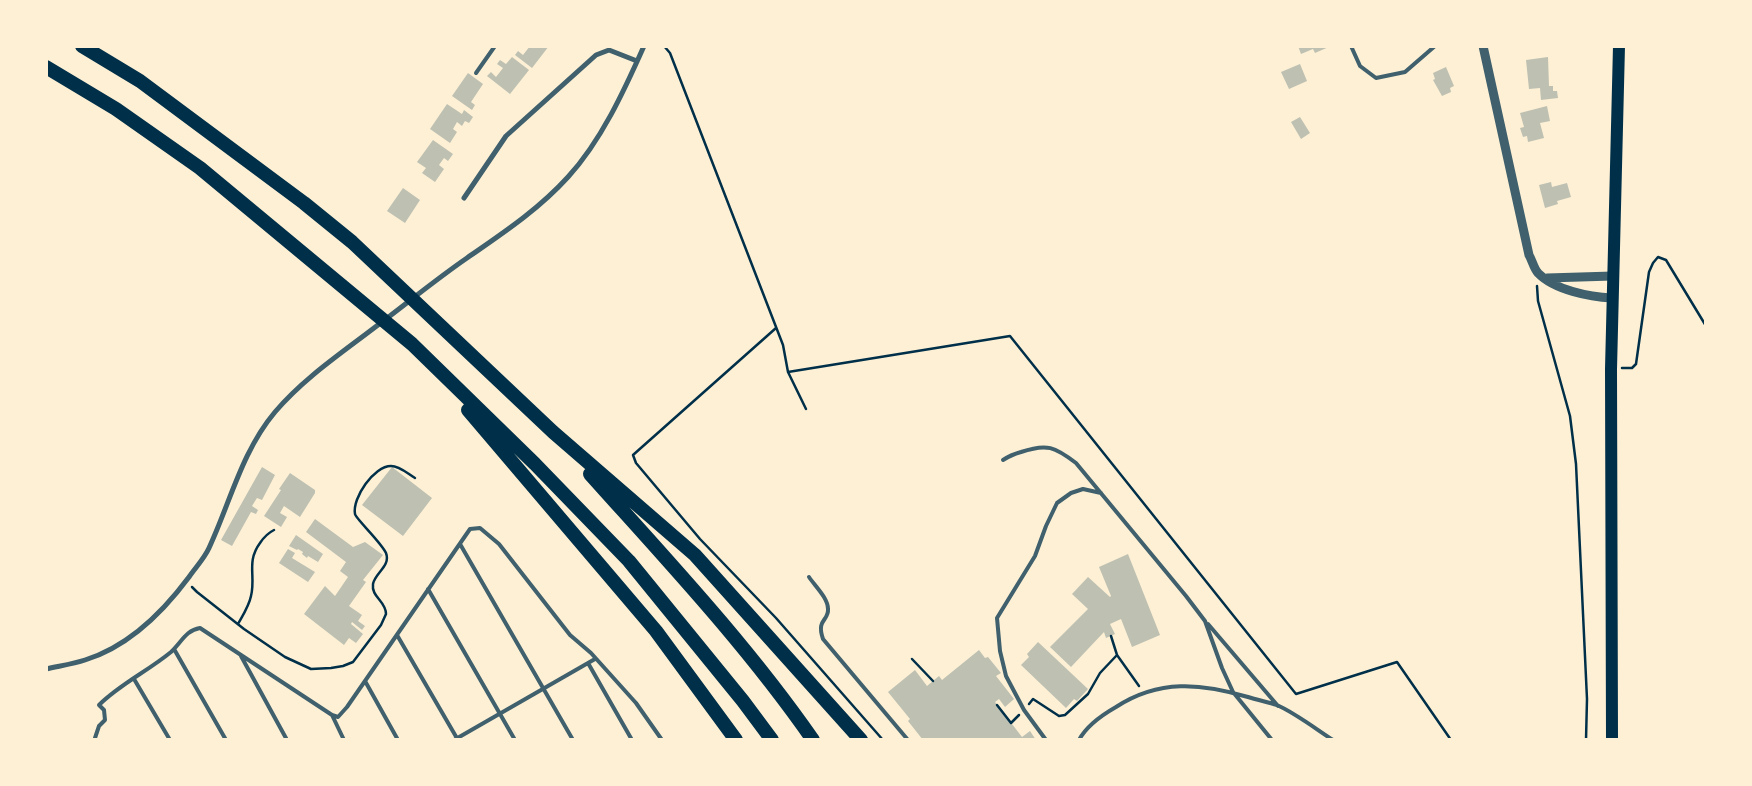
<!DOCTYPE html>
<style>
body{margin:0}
#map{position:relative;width:1752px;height:786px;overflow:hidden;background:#fdf0d5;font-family:"Roboto Serif",serif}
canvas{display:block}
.frame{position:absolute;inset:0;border:48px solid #fdf0d5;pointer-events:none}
</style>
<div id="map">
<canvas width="1752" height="786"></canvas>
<div class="frame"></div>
</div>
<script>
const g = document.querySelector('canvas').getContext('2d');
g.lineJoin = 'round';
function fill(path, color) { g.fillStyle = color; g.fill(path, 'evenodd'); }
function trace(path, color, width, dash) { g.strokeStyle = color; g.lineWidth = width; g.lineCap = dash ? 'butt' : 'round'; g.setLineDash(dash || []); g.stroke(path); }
fill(new Path2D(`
 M530,46h19l-17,22 -17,-13 3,-4 5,4z
 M1298,46h33l-16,7 -2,-4 -12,5z
 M512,57l17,13 -19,24 -23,-18 4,-4 5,5 7,-9 -6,-4 3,-4 6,4z
 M1548,57l1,29h4v5h4l1,7 -17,2 -1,-12 -11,1 -3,-29z
 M1300,64l7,17 -18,8 -8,-17z
 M1446,67l8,19 -4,2 1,4 -9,4 -9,-16 2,-1 -2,-6z
 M468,73l15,11 -12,18 4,3 -3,5 -20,-14z
 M447,104l15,10 2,-4 9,7 -4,6 -4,-2 -3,5 -5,-4 -4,7 4,3 -7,11 -20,-14z
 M1547,106l3,15 -10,2 4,15 -16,4 -1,-6 -4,1 -3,-9 4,-1 -4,-14z
 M1300,117l10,16 -9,6 -10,-17z
 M433,140l20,14 -5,7 -4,-3 -5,7 5,4 -9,13 -13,-9 4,-5 -9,-6z
 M1551,182l1,5 15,-4 4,14 -14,4 1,3 -13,4 -6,-23z
 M403,188l17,12 -15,23 -18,-12z
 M262,467l13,8 -13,25 -5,-2 -5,8 6,4 -2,4 -5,-2 -19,34 -11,-6z
 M392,467l40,31 -29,38 -41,-31z
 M290,473l25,17v3l-15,24 -16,-11 -4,7 7,4 -6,10 -17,-11 17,-26 -2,-1z
 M315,519l38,28 12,-5 18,13 -20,25 3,2 -17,24 13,9 -4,6 7,5 -3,4 -10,-8 -1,2 12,10 -7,9 -7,-5 -5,7 -40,-31 21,-28 10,10 13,-19 -8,-6 6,-9 -40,-30z
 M296,535l27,19 -5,8 -10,-6 -1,2 -5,-4 1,-2 -5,-3 -1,1 -8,-4z
 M288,549l7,4 -3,5 23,14 -7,10 -29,-19z
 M1128,554l32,81 -28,12 -11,-28 -11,5 5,10 -9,4 -2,-6 -33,35 -21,-20 38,-38 -16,-15 16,-17 22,20 1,-1 -12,-29z
 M1038,642l50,47 -11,12 -3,-2 -8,9 -45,-43 8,-8 -2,-3z
 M979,650l6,8 3,-1 13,16 -5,3 18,23 -9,8 -6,-8 -4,3 27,35 8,-6 6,9h-113l-15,-19 2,-2 -22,-27 27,-22 12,16 12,-10 3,4z`), '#bec0b2');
trace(new Path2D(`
 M664,46l6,7 113,292 5,27 18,37
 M1537,286l1,15 32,115 6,48 11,235 -1,41
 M776,328l-143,127 3,8 64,76 76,79 107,122
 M1622,368h10l4,-4 13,-92 4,-9 5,-6 8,3 40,66
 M788,372l222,-36 286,358 101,-32 54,78
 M192,587l5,5 47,37 41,28 26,12 20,-1 12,-2 10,-4 28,-37 5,-11c0,-13 -15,-17 -13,-30 2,-11 18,-18 13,-31 -5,-11 -30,-34 -31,-39 -3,-16 19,-48 36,-48 9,0 17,8 24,12
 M238,624c5,-9 11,-18 13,-28 5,-20 -5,-34 9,-53 4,-6 8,-10 14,-13
 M1117,655l22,31
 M912,659l21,22
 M1029,704l4,-5 26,17 6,-1 23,-21 12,-21 17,-18 -6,-19
 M997,705l14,18 8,-8`), '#003049', 2.5);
trace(new Path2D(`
 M1351,46l9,20 16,12 29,-6 30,-26
 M476,73l19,-27
 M1003,460c6,-4 11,-6 18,-8 26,-9 34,-5 55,11l110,133 19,25 17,47 11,24 39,48
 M460,544l113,196
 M809,577c6,9 19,21 19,32 1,12 -12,10 -5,30l85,101
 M428,589l87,151
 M1208,624l70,82
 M397,635l61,105
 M174,649l52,91
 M241,656l46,84
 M588,663l44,77
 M134,679l36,61
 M365,681l33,59
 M332,715l12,25
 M96,740l-1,-2 4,-12 6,-6 -1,-10 -5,-5c21,-21 49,-34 72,-53 10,-9 15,-22 29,-24l132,87 6,2 9,-10 123,-178 10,-1 19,16 71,91 21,18 45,50 26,37
 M454,740l141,-81
 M1046,740l-22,-30 -18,-34 -6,-25 -3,-33 38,-62 11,-30 11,-23 14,-10 12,-4 18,4
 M1079,740c8,-15 23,-25 37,-33 43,-28 85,-24 132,-10 9,3 20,5 29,8 18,8 39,24 56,35`), '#3f606c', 4);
trace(new Path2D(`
 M464,198l42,-62 90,-81 13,-5 28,11
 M46,669c13,-3 27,-5 39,-9 42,-13 78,-48 104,-83 6,-9 15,-18 20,-29 21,-45 33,-97 66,-136 28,-33 65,-58 99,-84 31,-23 61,-48 93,-70 36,-25 71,-48 101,-81 33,-36 56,-86 76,-131`), '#3f606c', 5);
trace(new Path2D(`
 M1483,46l46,209c3,5 5,14 9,18 16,17 52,24 74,25
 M1547,278l66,-2`), '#3f606c', 9);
trace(new Path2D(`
 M1612,740l-1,-371 8,-323`), '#003049', 12);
trace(new Path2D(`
 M82,46l58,35 164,122 48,39 201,190 142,123 166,185
 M46,67l70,42 84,59 212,176 123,120 94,97 114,140 29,39
 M468,410l188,221 80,109
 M590,474c77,86 157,171 223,266`), '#003049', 14);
</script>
